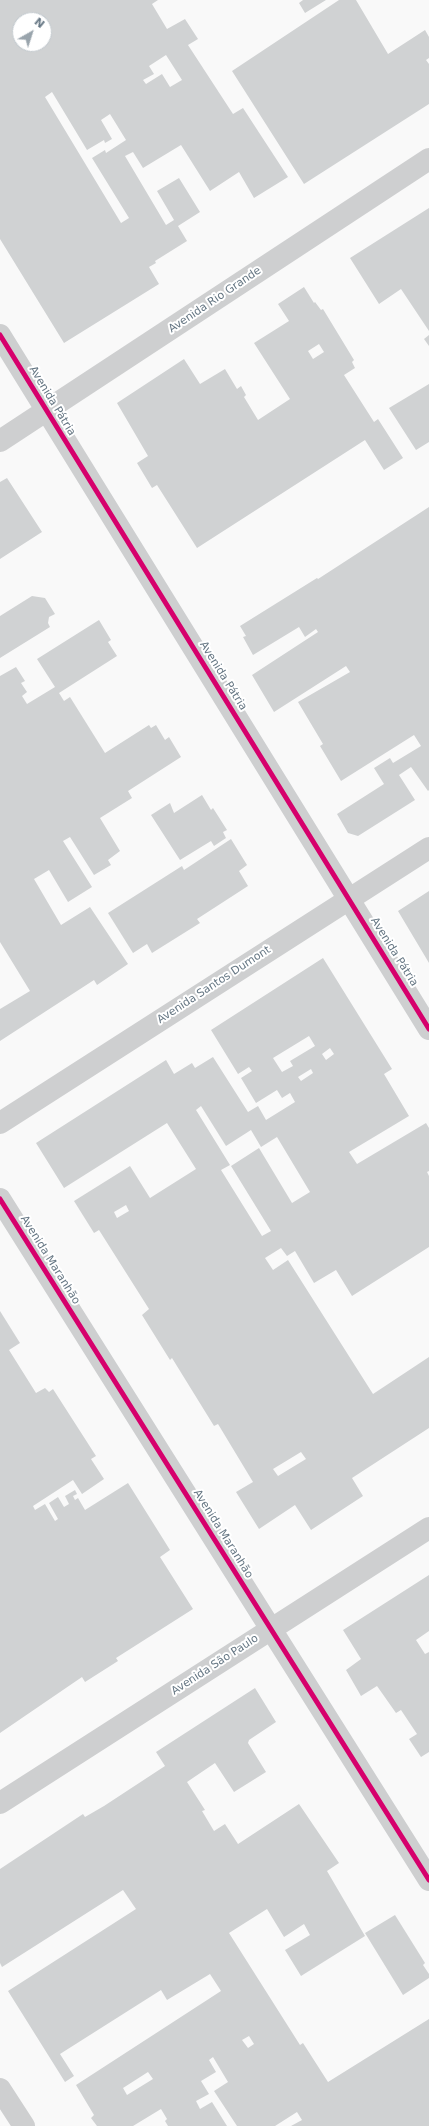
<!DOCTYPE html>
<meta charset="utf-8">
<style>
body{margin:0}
#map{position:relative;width:429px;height:2126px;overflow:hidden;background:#f9f9f9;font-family:"DejaVu Sans",sans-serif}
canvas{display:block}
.north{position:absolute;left:12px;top:12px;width:40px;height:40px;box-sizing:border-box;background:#fff;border:1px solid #c1c8cd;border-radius:50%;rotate:39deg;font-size:11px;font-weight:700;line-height:16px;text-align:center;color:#657683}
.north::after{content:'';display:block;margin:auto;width:14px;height:18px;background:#99a4ac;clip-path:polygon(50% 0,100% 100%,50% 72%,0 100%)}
</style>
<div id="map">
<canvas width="429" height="2126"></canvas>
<div class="north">N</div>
</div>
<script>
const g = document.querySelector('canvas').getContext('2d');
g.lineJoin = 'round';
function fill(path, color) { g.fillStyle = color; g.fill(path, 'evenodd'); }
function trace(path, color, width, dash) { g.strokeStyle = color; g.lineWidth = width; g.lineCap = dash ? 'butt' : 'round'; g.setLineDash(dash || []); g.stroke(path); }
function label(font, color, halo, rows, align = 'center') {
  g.font = font + ' "DejaVu Sans",sans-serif'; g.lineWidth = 4; g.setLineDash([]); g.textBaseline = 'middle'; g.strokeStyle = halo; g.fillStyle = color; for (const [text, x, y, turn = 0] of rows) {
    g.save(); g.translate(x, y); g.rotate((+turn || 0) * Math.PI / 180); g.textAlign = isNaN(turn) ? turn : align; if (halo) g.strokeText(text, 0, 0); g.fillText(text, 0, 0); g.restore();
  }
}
fill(new Path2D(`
 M0,0h158l-6,4 15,25 18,-10 13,20 -10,6 45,69 10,-6 45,69 -34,21 -15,-26 -29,19 -29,-46 -38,23 -10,-16 -8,4 41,69 8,-5 -17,-29 22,-13 21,34 -22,14 9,15 -32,20 1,2 -7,4 10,17 -95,59 -64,-104zM20,20h24v24h-24zM166,55l16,25 -12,7 -8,-13 -16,10 -3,-4 11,-6 -5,-8zM52,92l35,58 17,-10 1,3 7,-4 -11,-19 9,-6 16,26 -20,13 -1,-3 -13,8 37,60 -8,5 -76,-126z
 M303,0h23l-21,13 -6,-10z
 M339,0h17l32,54 37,-24 4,7v21l-3,2 3,4v40l-125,80 -72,-113z
 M429,208v123l-28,-42 -22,15 -29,-46z
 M304,287l10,16 1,-1 6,8 2,-1 31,51 -2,2 3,6 -11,7 30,47 4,-3 25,39 -19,12 -19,-30 -168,108 -40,-63 -5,3 -15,-25 11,-7 -31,-53 67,-44 16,25 25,-15 12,20 4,-3 5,9 -2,2 14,23 32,-21 -36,-56 35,-22 -11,-17zM319,344l5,8 -11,7 -5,-8z
 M429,335v11l-5,-7z
 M429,384v58l-13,8 -27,-42z
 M7,478l35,54 -42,27v-77z
 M429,507v283l-1,1 -17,-24 -12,8 16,25 -57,36 -10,-3 -11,-19 47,-30 -10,-16 16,-10 3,5 28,-17 -7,-11 -73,46 -21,-35 3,-2 -25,-42 52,-30 -4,-6 -72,46 -22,-37 66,-43 -2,-3 -11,8 -6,-10 -46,28 -10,-18 3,-1 -6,-10 77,-48 1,1z
 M32,596l13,2 10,16 -6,3 -1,6 2,4 -50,31v-42z
 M99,620l12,20 -3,2 9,14 -58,37 5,8 6,-4 35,56 44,-28 2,3 5,-3 9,15 4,-3 12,20 -53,34 4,7 -32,20 20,33 -12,9 3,5 -17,10 -24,-38 -7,4 29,46 -24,15 -19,-32 -15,9 27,46 29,-18 38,57 -31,21 -3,-5 -94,61v-32l30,-18 -30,-49v-266l16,-9 9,14 -4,2 6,9 -5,4 5,8 28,-17 -18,-28z
 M202,795l9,15 2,-2 14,22 -4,2 3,6 -12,8 -3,-5 -31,19 -29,-45 19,-12 4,10z
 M231,839l16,26 -8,6 9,15 -51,33 3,4 -48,30 -5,-9 -14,9 -25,-40 74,-47 2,4z
 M429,891v72l-31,-52z
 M323,958l69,111 -8,5 25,42 -60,36 8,12 69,-41 3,5v43l-2,1 2,4v71l-77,49 -16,-26 -22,13 -19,-32 -8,5 -6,-8 -16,10 8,12 15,-10 85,134 56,-37v71l-77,50 11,18 -52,34 -16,-25 -36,24 -23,-37 17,-10 -35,-58 -4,2 -42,-68 -2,2 -28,-45 7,-6 -50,-79 -5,3 -20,-32 56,-35 20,32 46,-29 -29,-46 -103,65 -28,-45 130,-83 8,14 18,-11 3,5 18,-11 35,55 10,-6 8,14 29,-18 -5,-9 -8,5 -5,-8 -21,13 -15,-25 11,-7 -3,-4 -11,7 -27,-44zM309,1036l6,10 -25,15 3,5 -11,6 -9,-14zM330,1048l4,6 -8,6 -4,-6zM311,1069l2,4 -12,8 -3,-4zM201,1106l25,40 25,-16 10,17 16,-10 33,55 -18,11 -33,-55 -28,18 40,65 -9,5 -41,-66 9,-5 -34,-55zM126,1205l3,6 -12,7 -3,-6zM301,1452l5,7 -28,17 -5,-7z
 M0,1311l20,32 -11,7 27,43 9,-5 4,4 4,-3 43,67 -5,3 13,20 -22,15 -9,-14 -40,26 2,4 10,-6 10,17 3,-2 -9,-16 9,-6 6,10 5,-3 -4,-8 10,-6 2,4 -4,2 2,4 3,-2 7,12 43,-27 42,67 -10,7 33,52 -77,49 2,3 -33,21 -3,-5 -82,56z
 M429,1575v56l-13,9 9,14 4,-2v100l-8,5 -12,-18 8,-5 -16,-24 -5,3 -19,-27 -16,10 -15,-26 15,-11 -18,-29z
 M255,1688l21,34 -27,18 -1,3 18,29 -32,20 -19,-29 -28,19 18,28 -3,1 12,20 11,-7 13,20 61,-40 40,59 -12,8 38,65 -64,40 -16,-26 25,-15 -6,-11 -20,13 -17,-28 -38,24 71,112 3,-2 25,39 101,-63v107h-138l11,-6 -5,-8 -22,14h-38l-23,-35 14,-9 -15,-25 -4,3 7,12 -15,9 8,13 -13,7 4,8 12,-7 15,24h-59l-3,-5 2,-2 -6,-10 -28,17h-36l-6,-8 3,-3 -18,-30 145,-94 -11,-17 -43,26 -6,-10 -101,64 14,22 -9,6 -57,-91 128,-82 -13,-19 -121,77 -2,-4v-94l83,-55 2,3 19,-11 61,-40 -9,-14zM249,2036l5,8 -6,4 -6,-8zM148,2072l5,7 -26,16 -4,-7z
 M395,1915l30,48 -2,2 6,9v4l-26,17 -38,-62z`), '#d0d2d3');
trace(new Path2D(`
 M0,335l429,694
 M0,441l429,-282
 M0,1123l429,-275
 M0,1199l429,681
 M0,1803l429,-275
 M0,2089l24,37`), '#cecfd0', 22);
trace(new Path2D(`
 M0,335l429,694
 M0,1199l429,681`), '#d6006c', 5);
label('11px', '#657683', '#fff', [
 ["Avenida Rio Grande",215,300,-34],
 ["Avenida Pátria",52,401,59],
 ["Avenida Pátria",223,676,58],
 ["Avenida Pátria",394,952,58],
 ["Avenida Santos Dumont",214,985,-33],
 ["Avenida Maranhão",50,1260,58],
 ["Avenida Maranhão",223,1534,58],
 ["Avenida São Paulo",215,1665,-33]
]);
</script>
